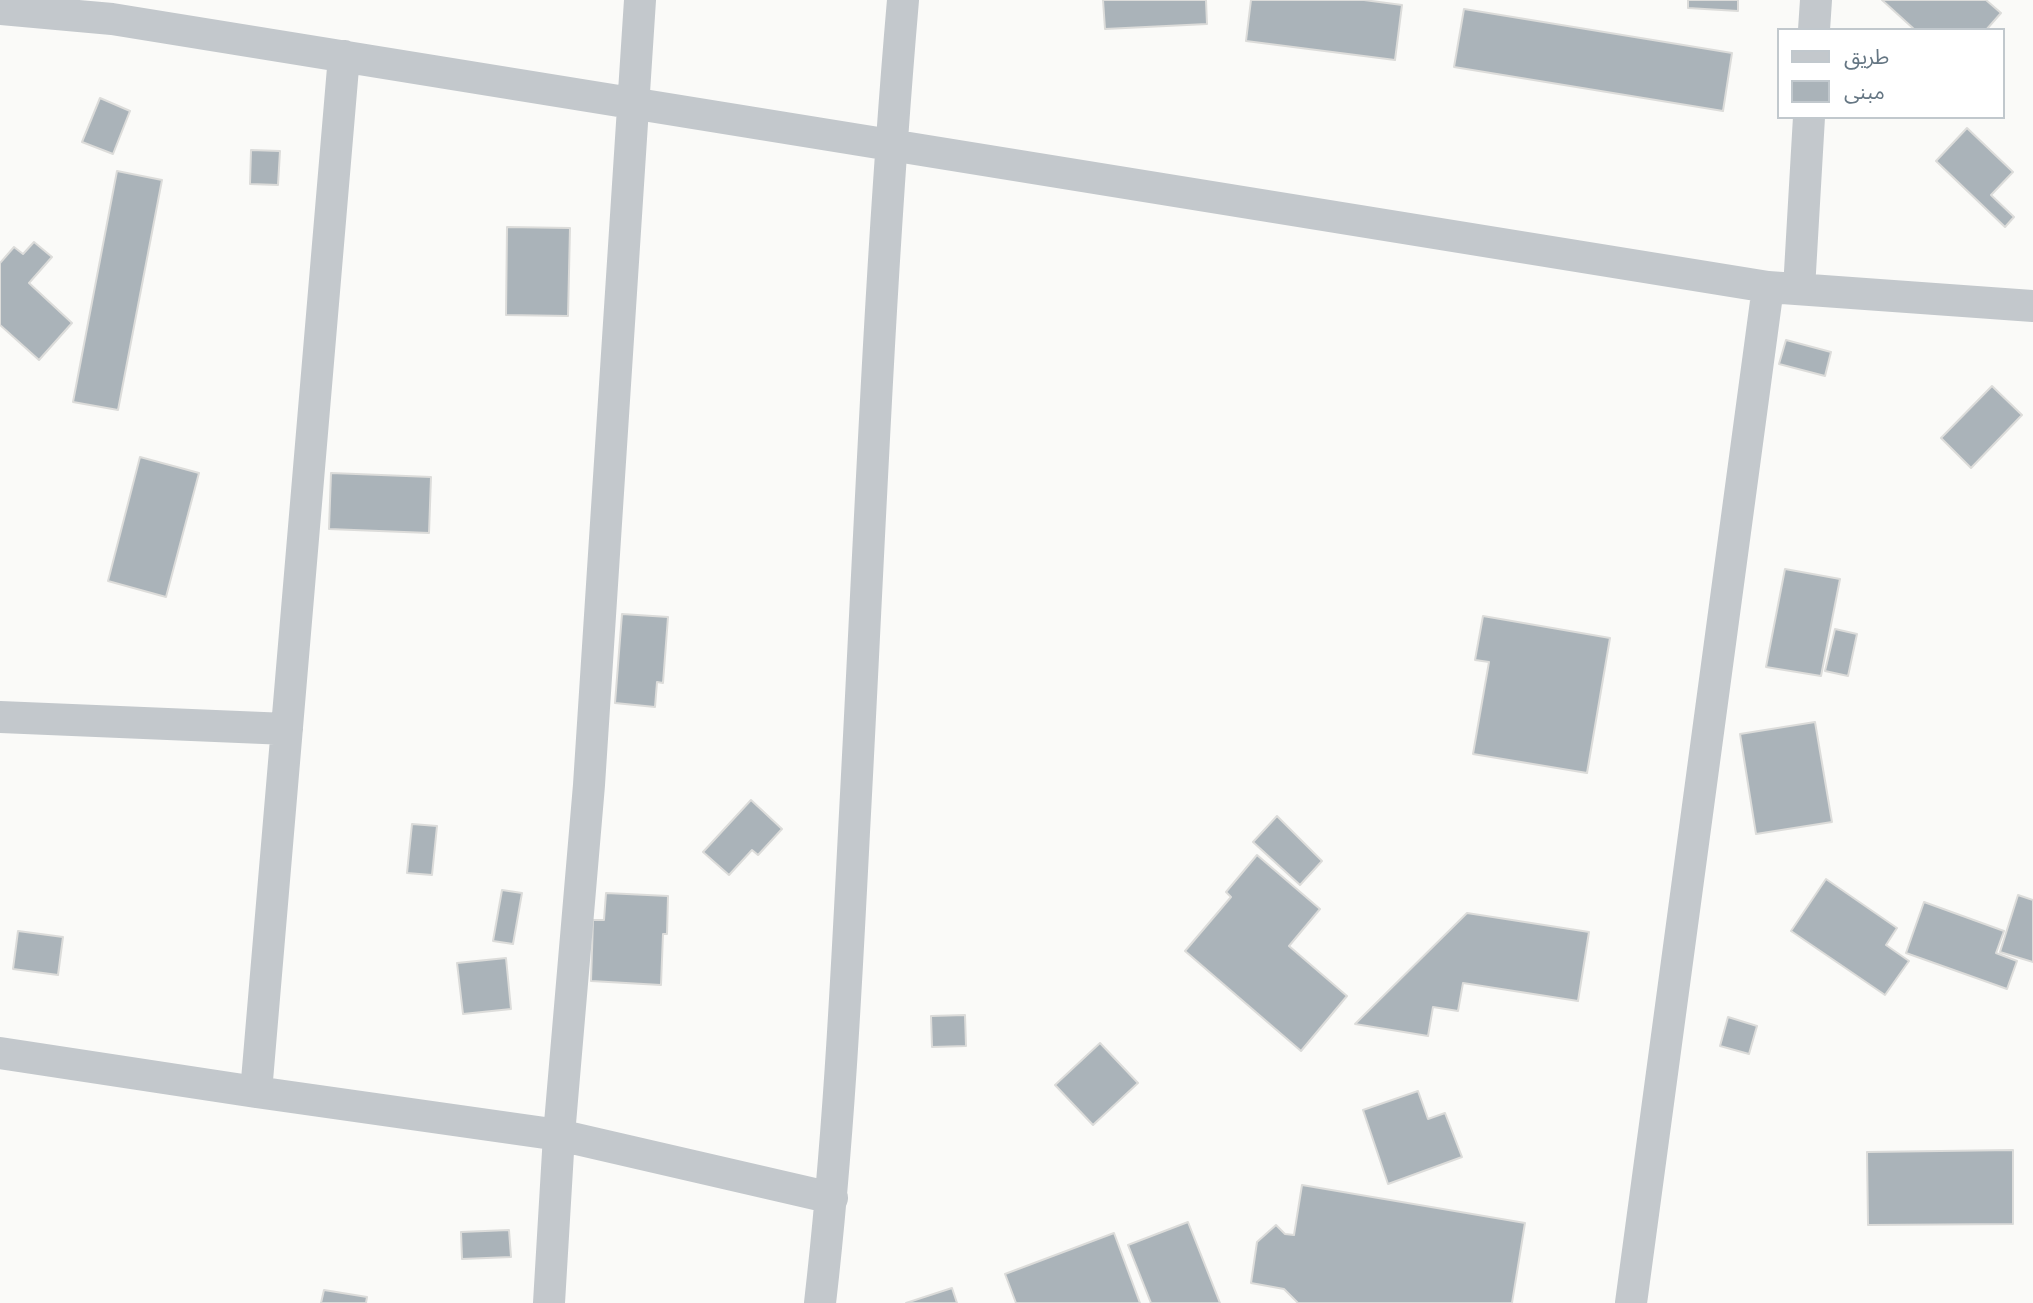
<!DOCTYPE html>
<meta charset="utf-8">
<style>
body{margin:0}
#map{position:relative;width:2033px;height:1303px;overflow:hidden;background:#fafaf8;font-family:Cabin,"Noto Sans Arabic",sans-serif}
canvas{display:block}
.legend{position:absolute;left:1777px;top:28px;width:228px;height:91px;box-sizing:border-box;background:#fff;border:2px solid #c1c8cd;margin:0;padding:9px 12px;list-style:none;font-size:21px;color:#657683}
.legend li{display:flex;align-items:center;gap:14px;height:35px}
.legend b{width:35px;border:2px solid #c1c8cd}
</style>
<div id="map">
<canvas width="2033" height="1303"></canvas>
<ul class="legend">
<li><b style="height:9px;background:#c3c8cc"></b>طريق</li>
<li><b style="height:19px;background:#aab3b9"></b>مبنى</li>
</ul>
</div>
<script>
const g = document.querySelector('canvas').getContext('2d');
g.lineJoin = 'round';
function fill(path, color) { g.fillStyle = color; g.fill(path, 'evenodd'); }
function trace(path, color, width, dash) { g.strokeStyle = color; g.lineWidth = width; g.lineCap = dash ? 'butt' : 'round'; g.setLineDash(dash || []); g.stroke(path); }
const building = new Path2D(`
 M1103,0h103l1,24 -102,5z
 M1251,0h113l38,5 -7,55 -149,-19z
 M1688,0h50v11l-50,-3z
 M1882,0h104l15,13 -15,17h-71z
 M1464,9l268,44 -9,58 -269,-44z
 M100,98l30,13 -17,43 -31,-12z
 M1967,128l46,44 -22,23 23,22 -9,10 -69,-66z
 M251,150l29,1 -2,34 -28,-1z
 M117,171l45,9 -44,230 -45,-8z
 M507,227l63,1 -2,88 -62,-1z
 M34,242l18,15 -23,26 43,40 -33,37 -39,-35v-62l14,-16 9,7z
 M1786,340l45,12 -6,24 -46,-12z
 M1992,386l30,29 -51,53 -30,-30z
 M140,457l59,16 -33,124 -58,-16z
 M331,473l100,4 -2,56 -100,-4z
 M1785,569l55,10 -19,97 -55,-9z
 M622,614l46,3 -5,66 -6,-1 -2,25 -40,-4z
 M1483,616l127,22 -23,135 -114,-19 16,-92 -14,-2z
 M1835,629l22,5 -9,42 -23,-5z
 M1815,722l17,100 -76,12 -16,-100z
 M751,800l31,29 -24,26 -6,-5 -23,25 -26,-23z
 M1277,816l45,45 -22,24 -47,-43z
 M412,824l25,2 -5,49 -25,-2z
 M1257,855l63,54 -31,37 58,50 -46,55 -116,-100 46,-54 -5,-5z
 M1826,879l71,49 -11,17 23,16 -24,34 -94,-64z
 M502,890l20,3 -9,51 -20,-3z
 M606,893l62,3 -1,38h-4l-2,51 -70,-4 2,-61h11z
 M2018,895l15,5v62l-33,-10z
 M1924,902l80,29 -8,22 21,8 -10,28 -101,-36z
 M1467,913l122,19 -11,69 -115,-18 -5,28 -25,-4 -5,29 -73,-12z
 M18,931l45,6 -5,38 -45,-6z
 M506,958l5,51 -48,5 -6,-51z
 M965,1015l1,31 -34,1 -1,-31z
 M1728,1017l29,9 -8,28 -29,-8z
 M1100,1043l38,40 -45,42 -38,-40z
 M1418,1091l10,28 17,-6 17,44 -74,27 -25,-74z
 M2013,1150v74l-145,1 -1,-73z
 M1302,1185l223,38 -13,80h-214l-14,-14 -33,-6 6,-41 19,-17 9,9 9,1z
 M1188,1222l32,81h-69l-23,-58z
 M509,1230l2,27 -49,2 -1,-27z
 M1114,1233l26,70h-124l-11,-29z
 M952,1288l5,15h-51z
 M324,1290l43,7 -1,6h-45z`);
fill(building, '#aab3b9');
trace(building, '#dcdcda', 2);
trace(new Path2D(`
 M0,9l112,10 1656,268 265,19
 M1814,30l2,-30
 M1799,289l10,-172
 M0,717l287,12
 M0,1053l256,39 88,-1036
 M256,1092l303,43 273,63
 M549,1303l10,-168 30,-350 51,-785
 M820,1303c18,-156 26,-314 34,-471 15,-277 25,-555 49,-832
 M1631,1303l137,-1016`), '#c3c8cc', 32);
</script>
